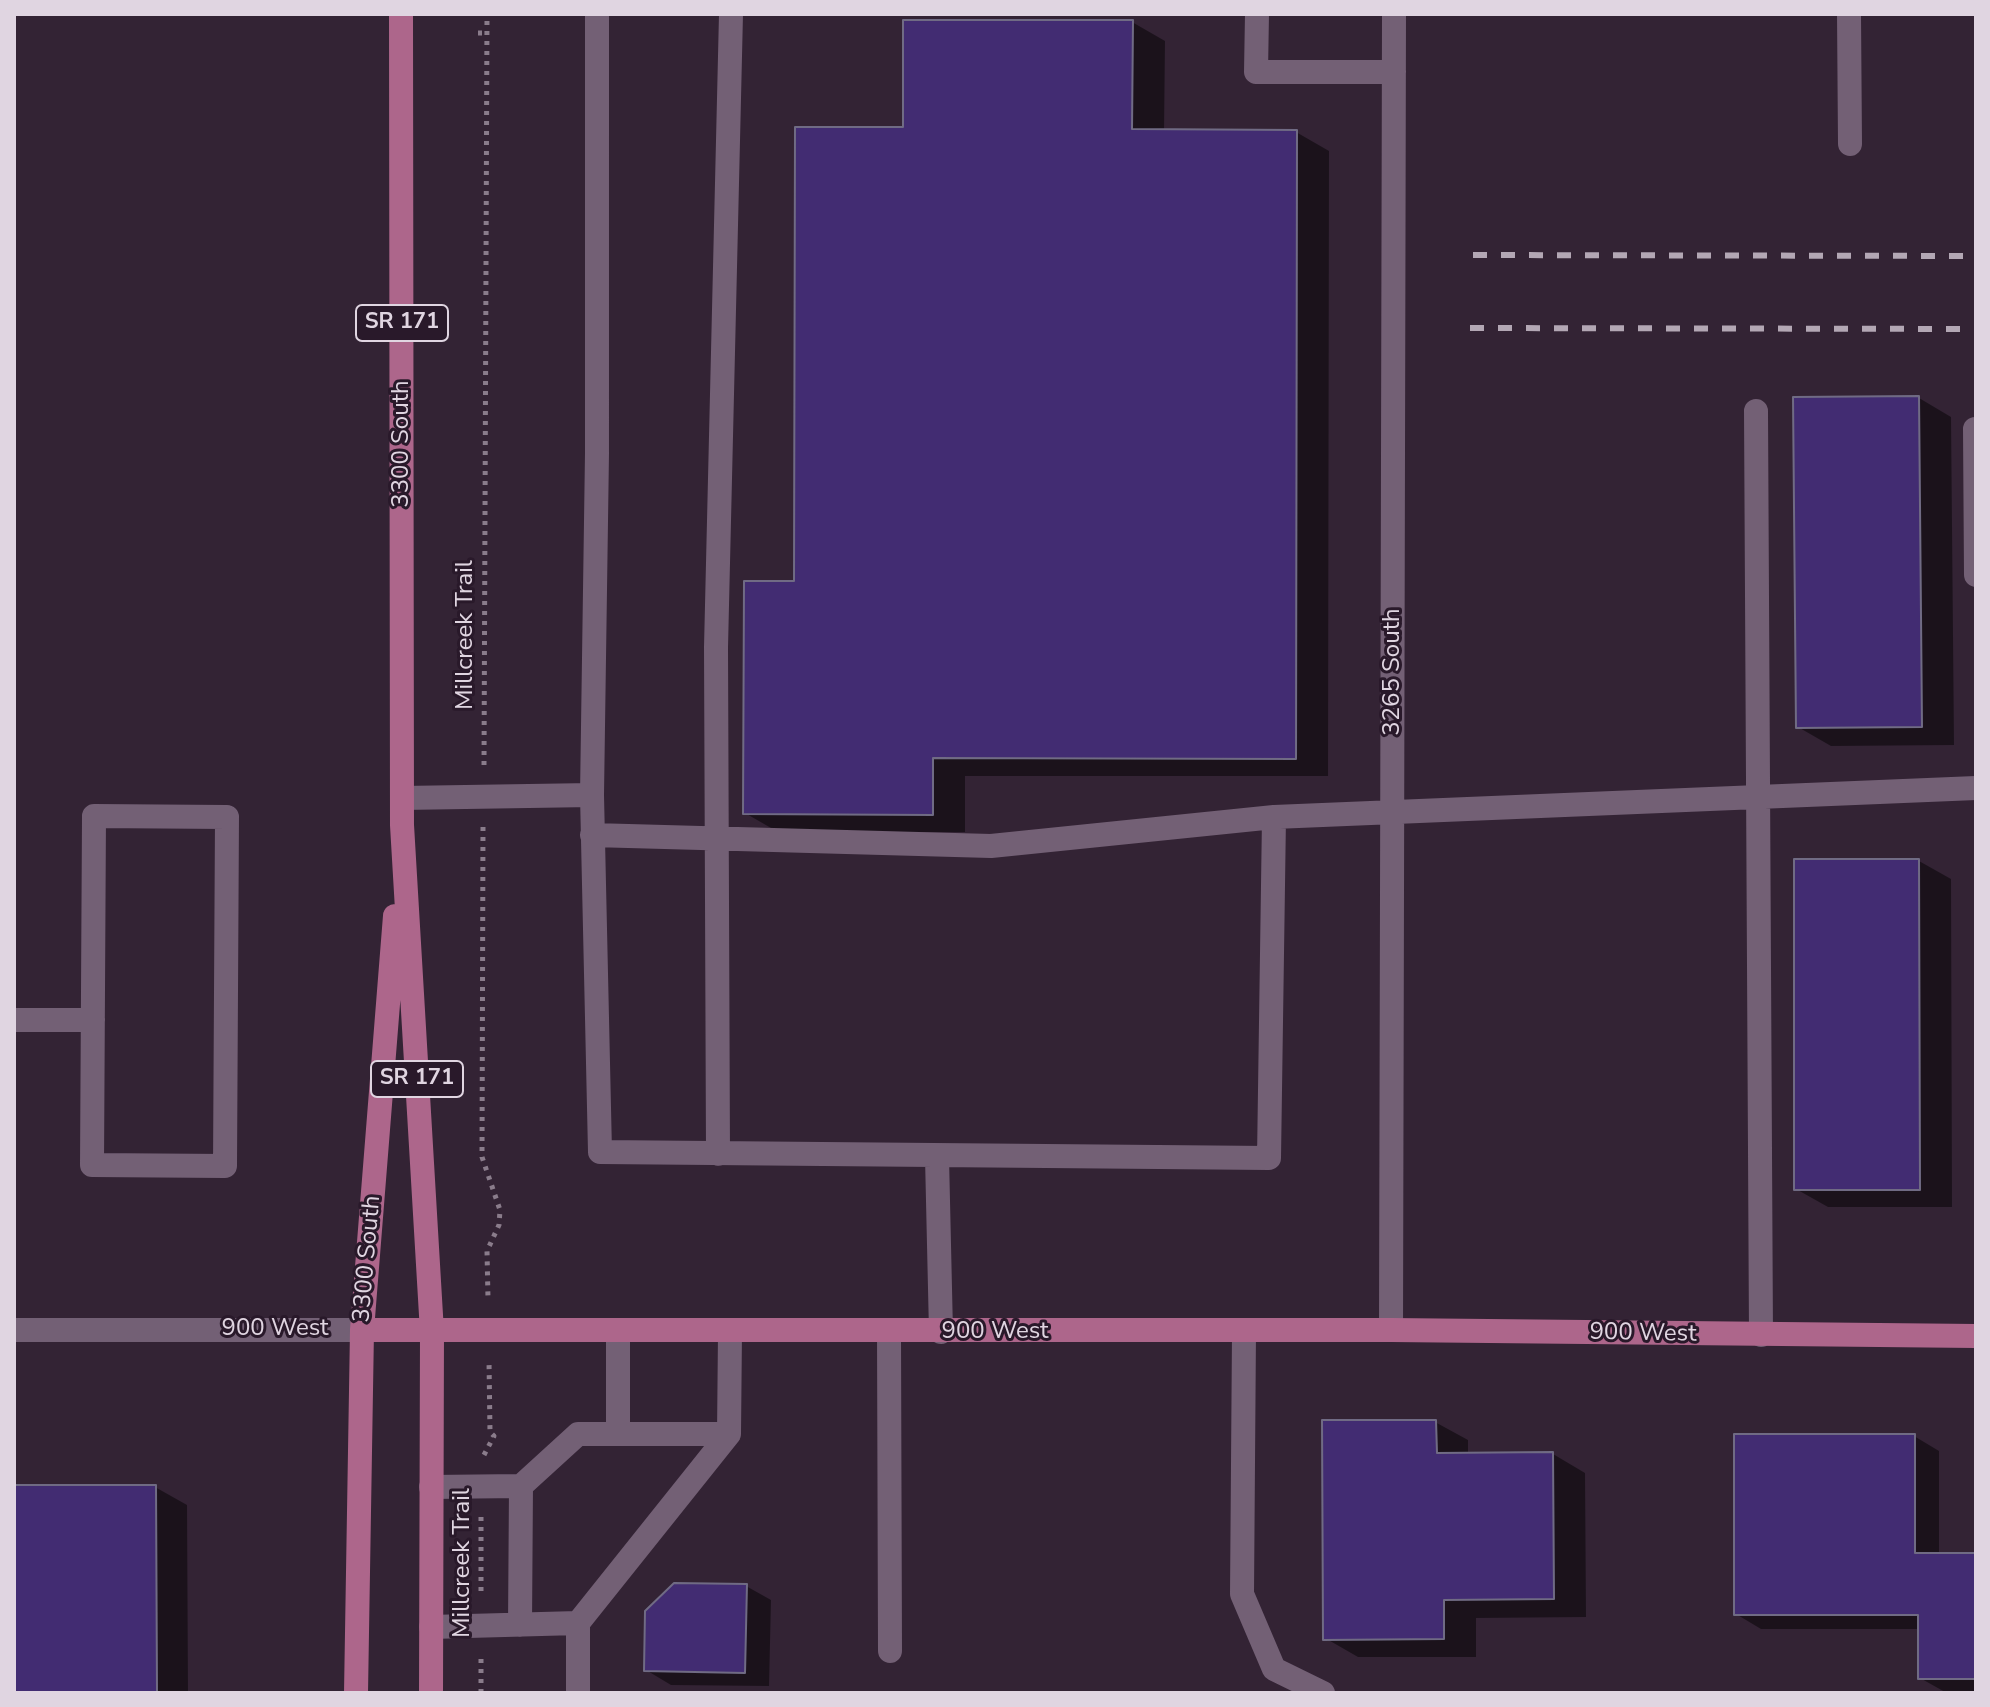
<!DOCTYPE html>
<style>
body{margin:0}
#map{position:relative;width:1990px;height:1707px;overflow:hidden;background:#332334;font-family:"Nunito Sans",sans-serif}
canvas{display:block}
.frame{position:absolute;inset:0;border:16px solid #e0d5e1;pointer-events:none}
</style>
<div id="map">
<canvas width="1990" height="1707"></canvas>
<div class="frame"></div>
</div>
<script>
const g = document.querySelector('canvas').getContext('2d');
g.lineJoin = 'round';
function fill(path, color) { g.fillStyle = color; g.fill(path, 'evenodd'); }
function trace(path, color, width, dash) { g.strokeStyle = color; g.lineWidth = width; g.lineCap = dash ? 'butt' : 'round'; g.setLineDash(dash || []); g.stroke(path); }
function label(font, color, halo, rows, align = 'center') {
  g.font = font + ' "Nunito Sans",sans-serif'; g.lineWidth = 6; g.setLineDash([]); g.textBaseline = 'middle'; g.strokeStyle = halo; g.fillStyle = color; for (const [text, x, y, turn = 0] of rows) {
    g.save(); g.translate(x, y); g.rotate((+turn || 0) * Math.PI / 180); g.textAlign = isNaN(turn) ? turn : align; if (halo) g.strokeText(text, 0, 0); g.fillText(text, 0, 0); g.restore();
  }
}
fill(new Path2D(`
 M1132,22l33,19 -1,91h132l33,19 -1,625h-363v56h-187l-33,-19 51,-230 109,-454z
 M1919,398l32,19 3,328 -123,1 -33,-19z
 M1919,861l32,18 1,328h-124l-32,-18z
 M1435,1422l33,18v15l85,-1 32,19 1,144 -110,1v39h-118l-33,-19z
 M1914,1436l25,15v104h37v137h-31l-25,-14v-49h-159l-25,-15z
 M14,1487h141l32,18 1,188h-174z
 M746,1586l25,14 -2,86 -98,-1 -25,-15z`), '#0007');
const building = new Path2D(`
 M903,20h230l-1,109 165,1 -1,629 -363,-1v57l-190,-1 1,-233h50l1,-454h108z
 M1919,396l3,331 -126,1 -3,-331z
 M1794,859h125l1,331h-126z
 M1322,1420h114l1,33 116,-1 1,147 -110,1v39l-121,1z
 M1734,1434h181v119h61v126h-58v-64h-184z
 M14,1485h142l1,208h-143z
 M674,1583l73,1 -2,89 -101,-2 1,-60z`);
fill(building, '#422c72');
trace(building, '#706b84', 2);
trace(new Path2D(`
 M478,33h9
 M484,765l3,-751
 M483,827l-1,330 18,53 -1,15 -12,26 1,48
 M484,1455l10,-19 -4,-4 -1,-71
 M481,1517v78
 M481,1693v-36`), '#8a7c8b', 5, [4, 6]);
trace(new Path2D(`
 M1257,14l-1,58h138
 M1849,14l1,130
 M1756,411l5,924
 M1975,429l1,146
 M592,795l5,-342v-439
 M402,798l190,-3 8,357 669,6 5,-341 702,-29
 M94,816l133,1 -2,349 -133,-1z
 M592,835l399,11 283,-29
 M14,1020h79
 M718,1154l-2,-507 15,-633
 M937,1157l4,175
 M14,1330h348
 M1391,1330l3,-1316
 M618,1332v102
 M889,1332l1,319
 M1244,1332l-2,262 32,75 49,24
 M431,1487l90,-1 57,-52h151
 M520,1625l1,-139
 M431,1627l147,-4
 M578,1693v-70l151,-189 1,-102`), '#736075', 24);
trace(new Path2D(`
 M401,14l1,811 30,507 -1,361
 M362,1330h1029l585,6
 M356,1693l6,-363 33,-414`), '#ad668b', 24);
trace(new Path2D(`
 M1473,255l503,1
 M1470,328l506,1`), '#b3a7b4', 6, [14, 14]);
for (const [x, y, w] of [
 [402,323,92],
 [417,1079,92]
]) { const box = new Path2D(); box.roundRect(x - w / 2, y - 18, w, 36, 6); g.fillStyle = '#29192a'; g.fill(box); trace(box, '#e0d5e1', 2); }
label('bold 22px', '#e0d5e1', null, [
 ["SR 171",402,323],
 ["SR 171",417,1079]
]);
label('24px', '#e0d5e1', '#29192a', [
 ["3300 South",402,444,-90],
 ["Millcreek Trail",466,635,-90],
 ["3265 South",1393,672,-90],
 ["3300 South",368,1259,-85],
 ["900 West",275,1329],
 ["900 West",995,1332],
 ["900 West",1643,1334,1],
 ["Millcreek Trail",463,1563,-90]
]);
</script>
